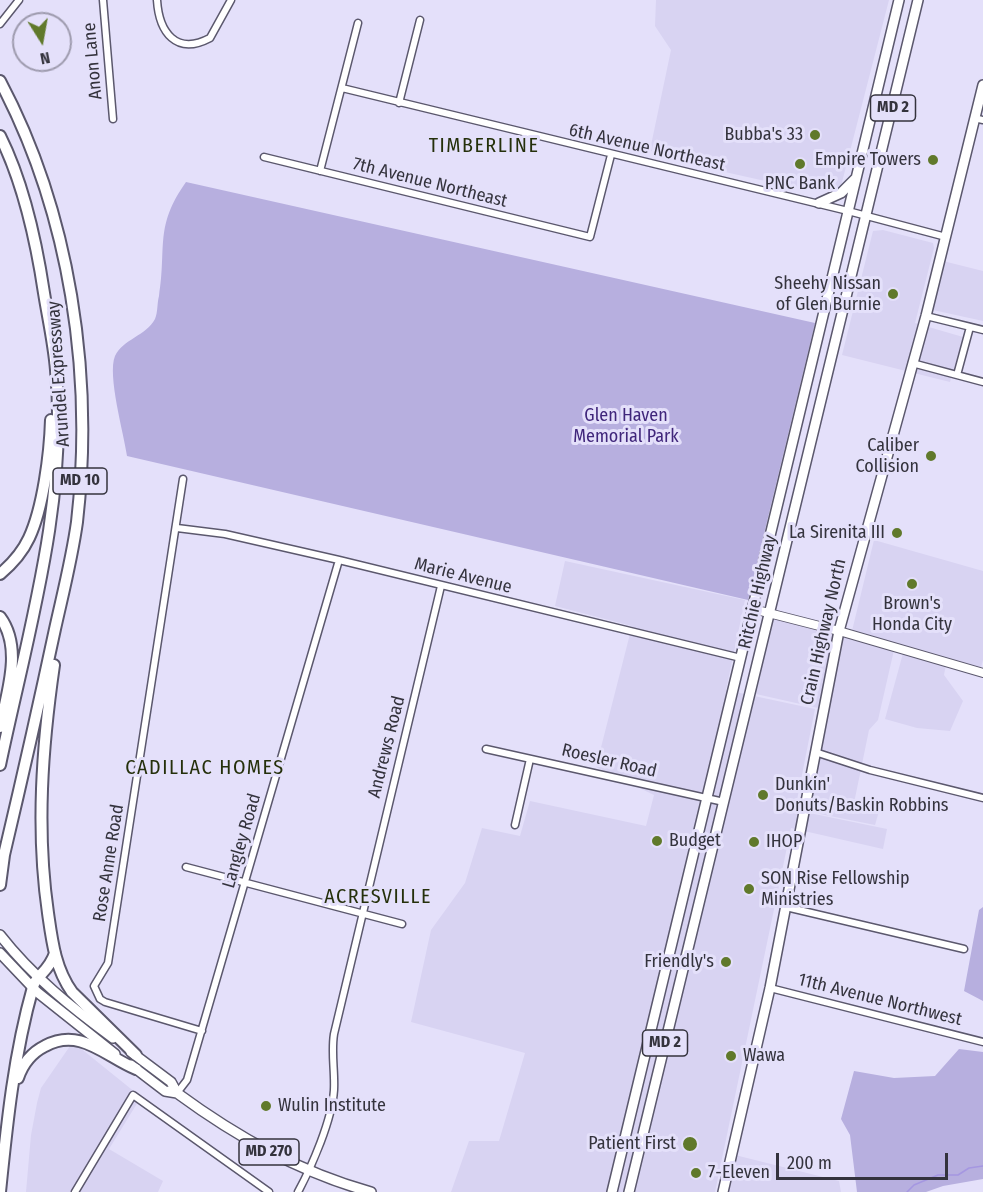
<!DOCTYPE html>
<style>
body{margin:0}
#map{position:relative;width:983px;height:1192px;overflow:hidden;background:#e4e0fa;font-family:"Fira Sans Condensed",sans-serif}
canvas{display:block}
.north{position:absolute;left:12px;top:12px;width:60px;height:60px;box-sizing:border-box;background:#e4e0fa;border:2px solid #9e9bae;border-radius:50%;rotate:169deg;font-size:16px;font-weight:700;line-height:24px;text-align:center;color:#34333d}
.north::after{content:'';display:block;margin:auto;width:21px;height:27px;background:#60792b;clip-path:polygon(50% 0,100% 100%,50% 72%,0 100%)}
.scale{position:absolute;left:776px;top:1153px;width:172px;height:27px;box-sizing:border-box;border:3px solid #34333d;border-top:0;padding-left:8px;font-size:18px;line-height:21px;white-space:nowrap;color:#34333d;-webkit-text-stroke:4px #e4e0fa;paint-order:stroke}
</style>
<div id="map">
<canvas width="983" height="1192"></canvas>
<div class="north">N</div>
<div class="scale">200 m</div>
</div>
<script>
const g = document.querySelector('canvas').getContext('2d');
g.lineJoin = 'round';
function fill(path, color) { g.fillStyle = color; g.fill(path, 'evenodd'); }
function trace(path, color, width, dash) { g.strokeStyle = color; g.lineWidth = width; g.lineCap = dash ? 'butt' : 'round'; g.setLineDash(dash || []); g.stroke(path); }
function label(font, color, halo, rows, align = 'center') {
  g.font = font + ' "Fira Sans Condensed",sans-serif'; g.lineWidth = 6; g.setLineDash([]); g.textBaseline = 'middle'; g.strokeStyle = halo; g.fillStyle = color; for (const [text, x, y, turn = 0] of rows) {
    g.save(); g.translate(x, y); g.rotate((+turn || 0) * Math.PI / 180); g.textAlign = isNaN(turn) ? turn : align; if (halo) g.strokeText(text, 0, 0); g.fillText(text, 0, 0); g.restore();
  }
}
fill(new Path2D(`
 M656,0h233l-48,186 -19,6 -39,-7 -125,-28 -8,-7 21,-100 -16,-24z
 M883,230l50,13 1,5 -19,75 48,14 -13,45 -108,-27 31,-124z
 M943,261l40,10v50l-50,-11z
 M874,540l109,31v89l-2,7 -34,-8 -3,16 19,26 -13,30 -33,-3 -32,-9 20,-73 -53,-15z
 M565,561l180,39 -19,90 89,19 -20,101 92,19 -4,20 -92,-21 -76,364h-264l18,-51h30l26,-88 -114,-31 20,-92 34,-47 17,-55 38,8 10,-35 116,25 8,-31 -58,-28 36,-141 -77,-20z
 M772,618l122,32 -16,70 -9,10 -15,73 25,8 -4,14 -65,-13 17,-102 -71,-16z
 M70,1046l9,1 62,50 -32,52 54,32 -5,11h-132l5,-57 6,-32 4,-15z
 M735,1155l104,26 2,11h-114z`), '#d8d3f2');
fill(new Path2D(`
 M186,182l629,141 -67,277 -621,-144c-3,-22 -20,-81 -12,-100 8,-17 31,-20 40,-37 3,-7 2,-16 4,-23 8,-49 -5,-69 27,-114z
 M983,907v94l-19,-10 15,-81z
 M959,1049l24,3v127l-40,7 -17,6h-69l-7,-57 -9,-16 13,-48 40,7 41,-2z`), '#b7afdf');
trace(new Path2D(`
 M907,1192l7,-7 24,-10h20l11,-7 14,-2`), '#a597e1', 1.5);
const minor = new Path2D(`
 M103,0l10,119
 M157,0c2,32 19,56 53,38l21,-38
 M0,24l19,-24
 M342,88l506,123 98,26
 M399,103l21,-83
 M974,118l9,2
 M264,157l326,80 21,-82
 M320,171l38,-148
 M926,316l57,14
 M912,363l71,19
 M957,375l13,-48
 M183,479l-75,484 -14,23 6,13 5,3 97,29
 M177,528l48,6 114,26 402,98
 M486,749l238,53
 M815,752l55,18 113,28
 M515,825l15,-66
 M186,867l216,57
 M786,907l178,42
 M770,988l213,54
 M177,1093l10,-13 152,-520
 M75,1192l58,-97 136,97
 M298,1192c14,-26 34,-72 36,-102 1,-19 -3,-37 0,-56l107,-448`);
const tertiary = new Path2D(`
 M753,609l86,22 144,42`);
const primary = new Path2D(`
 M819,203l22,-10 14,-14
 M0,935c32,41 72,73 113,103
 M0,953l37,39 78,62
 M131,1052l40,30 6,11
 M131,1065l34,26 12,2c60,44 122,79 194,99
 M612,1192l287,-1192
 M629,1192l289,-1192
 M723,1192l47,-204 69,-357 87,-315 57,-231`);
const motorway = new Path2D(`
 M0,81c70,132 94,293 77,441 -5,36 -14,71 -22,107 -16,75 -33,150 -51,226l-4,30
 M0,136c24,48 36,104 44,157 4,25 10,51 12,77 12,133 -29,266 -56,395
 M0,574c12,-10 22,-21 29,-36 14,-30 21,-84 22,-118
 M0,617c23,31 7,76 0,110
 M54,665c-12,83 -18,165 -6,248 4,28 7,55 24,79l64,63
 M18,1078c5,-15 13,-25 27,-32 35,-19 60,10 91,23
 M0,1192c7,-69 14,-138 33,-205 2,-11 16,-15 22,-34`);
trace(minor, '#5b586d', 9);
trace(tertiary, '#5b586d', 10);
trace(primary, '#5b586d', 12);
trace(motorway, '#5b586d', 14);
trace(minor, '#fff', 6);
trace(tertiary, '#fff', 8);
trace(primary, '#fff', 9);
trace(motorway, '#fff', 10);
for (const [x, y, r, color] of [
 [815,135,6,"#60792b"],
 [933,160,6,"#60792b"],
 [800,164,6,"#60792b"],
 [893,294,6,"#60792b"],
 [931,456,6,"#60792b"],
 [897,533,6,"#60792b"],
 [912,584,6,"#60792b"],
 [763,795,6,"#60792b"],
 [657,841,6,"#60792b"],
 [754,842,6,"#60792b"],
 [749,889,6,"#60792b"],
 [726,962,6,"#60792b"],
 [731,1056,6,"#60792b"],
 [266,1106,6,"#60792b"],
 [690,1144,8,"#60792b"],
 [696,1173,6,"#60792b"]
]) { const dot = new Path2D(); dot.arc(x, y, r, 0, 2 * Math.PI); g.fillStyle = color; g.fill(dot); trace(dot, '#e4e0fa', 2); }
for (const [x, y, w] of [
 [893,108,45],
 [80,481,54],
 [665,1043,45],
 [269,1152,60]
]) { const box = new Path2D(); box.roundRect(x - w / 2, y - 13, w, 26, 4.5); g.fillStyle = '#e4e0fa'; g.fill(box); trace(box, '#34333d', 1.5); }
label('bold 16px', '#34333d', null, [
 ["MD 2",893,108],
 ["MD 10",80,481],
 ["MD 2",665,1043],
 ["MD 270",269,1152]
]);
label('18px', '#34333d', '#e4e0fa', [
 ["Anon Lane",93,61,-95],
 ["6th Avenue Northeast",647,148,13],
 ["7th Avenue Northeast",430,183,14],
 ["Arundel Expressway",59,374,-94],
 ["Marie Avenue",463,576,14],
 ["Ritchie Highway",758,592,-77],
 ["Crain Highway North",824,632,-77],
 ["Andrews Road",387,747,-76],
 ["Roesler Road",609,761,13],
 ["Langley Road",242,841,-74],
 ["Rose Anne Road",109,863,-81],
 ["11th Avenue Northwest",880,1000,14]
]);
label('18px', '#34333d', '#e4e0fa', [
 ["Bubba's 33",803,135],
 ["Empire Towers",921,160],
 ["PNC Bank",800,184,"center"],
 ["Sheehy Nissan",881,284],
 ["of Glen Burnie",881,305],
 ["Caliber",919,446],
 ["Collision",919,467],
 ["La Sirenita III",885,533],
 ["Brown's",912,604,"center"],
 ["Honda City",912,625,"center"],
 ["Dunkin'",775,785,"left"],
 ["Donuts/Baskin Robbins",775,806,"left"],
 ["Budget",669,841,"left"],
 ["IHOP",766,842,"left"],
 ["SON Rise Fellowship",761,879,"left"],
 ["Ministries",761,900,"left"],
 ["Friendly's",714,962],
 ["Wawa",743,1056,"left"],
 ["Wulin Institute",278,1106,"left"],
 ["Patient First",676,1144],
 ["7-Eleven",708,1173,"left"]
], 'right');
label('18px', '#40267b', '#e4e0fa', [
 ["Glen Haven",626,416],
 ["Memorial Park",626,437]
]);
g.letterSpacing = '1.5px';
label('20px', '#25300b', '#e4e0fa', [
 ["TIMBERLINE",484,146],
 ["CADILLAC HOMES",205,768],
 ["ACRESVILLE",378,897]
]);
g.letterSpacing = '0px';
</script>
